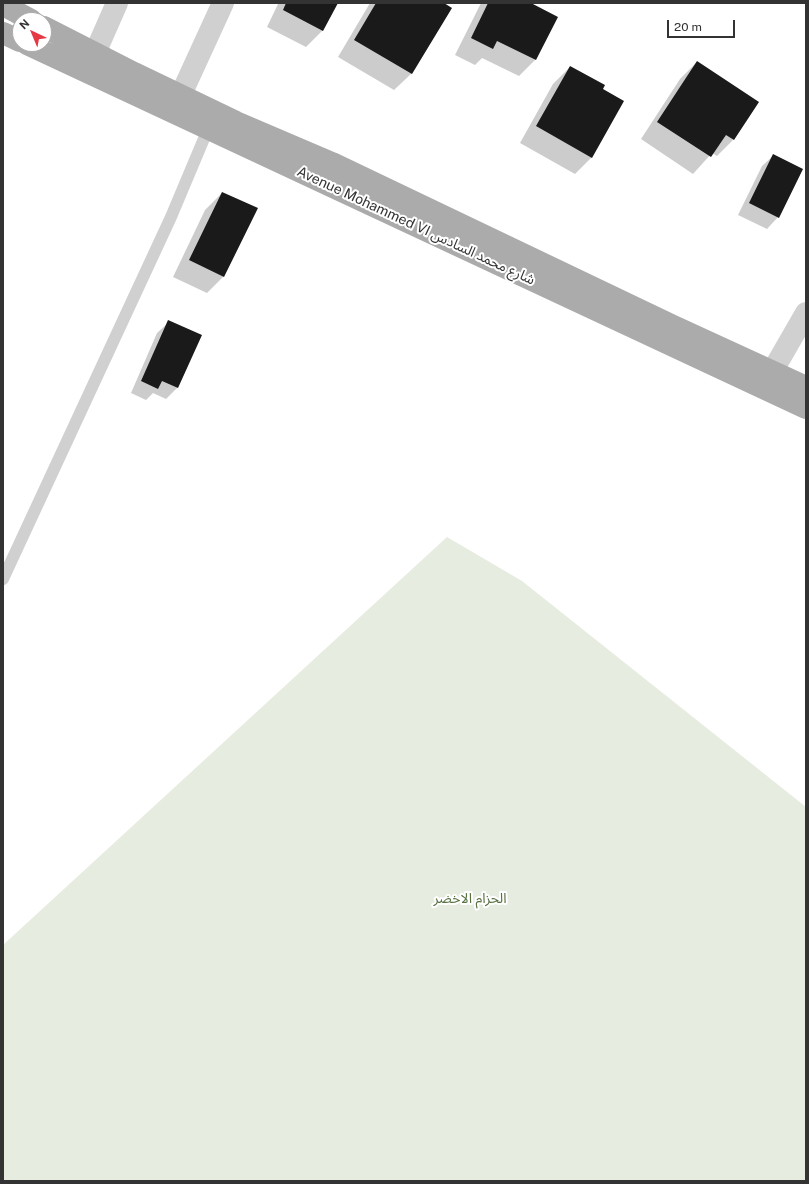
<!DOCTYPE html>
<meta charset="utf-8">
<style>
body{margin:0}
#map{position:relative;width:809px;height:1184px;overflow:hidden;background:#fff;font-family:"Public Sans",sans-serif}
canvas{display:block}
.frame{position:absolute;inset:0;border:4px solid #333;pointer-events:none}
.north{position:absolute;left:12px;top:12px;width:40px;height:40px;box-sizing:border-box;background:#fff;border:1px solid #adadad;border-radius:50%;rotate:316deg;font-size:11px;font-weight:700;line-height:16px;text-align:center;color:#333}
.north::after{content:'';display:block;margin:auto;width:14px;height:18px;background:#e63946;clip-path:polygon(50% 0,100% 100%,50% 72%,0 100%)}
.scale{position:absolute;left:667px;top:20px;width:68px;height:18px;box-sizing:border-box;border:2px solid #333;border-top:0;padding-left:5px;font-size:12px;line-height:14px;white-space:nowrap;color:#333;-webkit-text-stroke:3px #fff;paint-order:stroke}
</style>
<div id="map">
<canvas width="809" height="1184"></canvas>
<div class="frame"></div>
<div class="north">N</div>
<div class="scale">20 m</div>
</div>
<script>
const g = document.querySelector('canvas').getContext('2d');
g.lineJoin = 'round';
function fill(path, color) { g.fillStyle = color; g.fill(path, 'evenodd'); }
function trace(path, color, width, dash) { g.strokeStyle = color; g.lineWidth = width; g.lineCap = dash ? 'butt' : 'round'; g.setLineDash(dash || []); g.stroke(path); }
function label(font, color, halo, rows, align = 'center') {
  g.font = font + ' "Public Sans","Noto Sans Arabic",sans-serif'; g.lineWidth = 4; g.setLineDash([]); g.textBaseline = 'middle'; g.strokeStyle = halo; g.fillStyle = color; for (const [text, x, y, turn = 0] of rows) {
    g.save(); g.translate(x, y); g.rotate((+turn || 0) * Math.PI / 180); g.textAlign = isNaN(turn) ? turn : align; if (halo) g.strokeText(text, 0, 0); g.fillText(text, 0, 0); g.restore();
  }
}
fill(new Path2D(`
 M447,537l75,44 284,226v374h-803v-236z`), '#e6ecdf');
fill(new Path2D(`
 M276,3h61l-14,27 -17,17 -39,-20 11,-23z
 M370,3h72l9,5 -40,66 -17,16 -56,-33z
 M481,3h48l6,57 -16,16 -37,-18 -7,7 -20,-10z
 M697,62l36,78 -16,16 -5,-3 -19,21 -52,-35 39,-60z
 M570,67l31,22 -9,68 -17,17 -55,-31 33,-59z
 M774,155l4,62 -11,12 -29,-14 24,-49z
 M222,193l1,84 -16,16 -34,-16 32,-67z
 M169,322l8,66 -11,11 -13,-6 -7,7 -15,-7 26,-60z`), '#0003');
fill(new Path2D(`
 M286,3h52l-15,28 -40,-21z
 M376,3h68l8,5 -40,66 -58,-34z
 M488,3h43l27,14 -22,43 -39,-19 -4,8 -22,-11z
 M697,61l62,41 -25,38 -8,-5 -15,22 -54,-35z
 M570,66l35,19 -2,4 21,12 -32,57 -56,-32z
 M773,154l30,15 -24,49 -30,-15z
 M222,192l36,16 -34,69 -35,-17z
 M168,320l34,15 -24,53 -16,-7 -4,8 -17,-8z`), '#1a1a1a');
trace(new Path2D(`
 M3,579l168,-362 37,-88`), '#d0d0d0', 12);
trace(new Path2D(`
 M95,53l22,-50
 M173,112l50,-109
 M772,372l34,-59`), '#d0d0d0', 22);
trace(new Path2D(`
 M3,5l28,15
 M44,27l90,46 102,49 96,41 341,163 133,61
 M3,33l17,8
 M27,44l779,364`), '#ababab', 22);
label('14px', '#333', '#fff', [
 ["Avenue Mohammed VI شارع محمد السادس",416,226,25]
]);
label('14px', '#56703f', '#fff', [
 ["الحزام الاخضر",470,899]
]);
</script>
